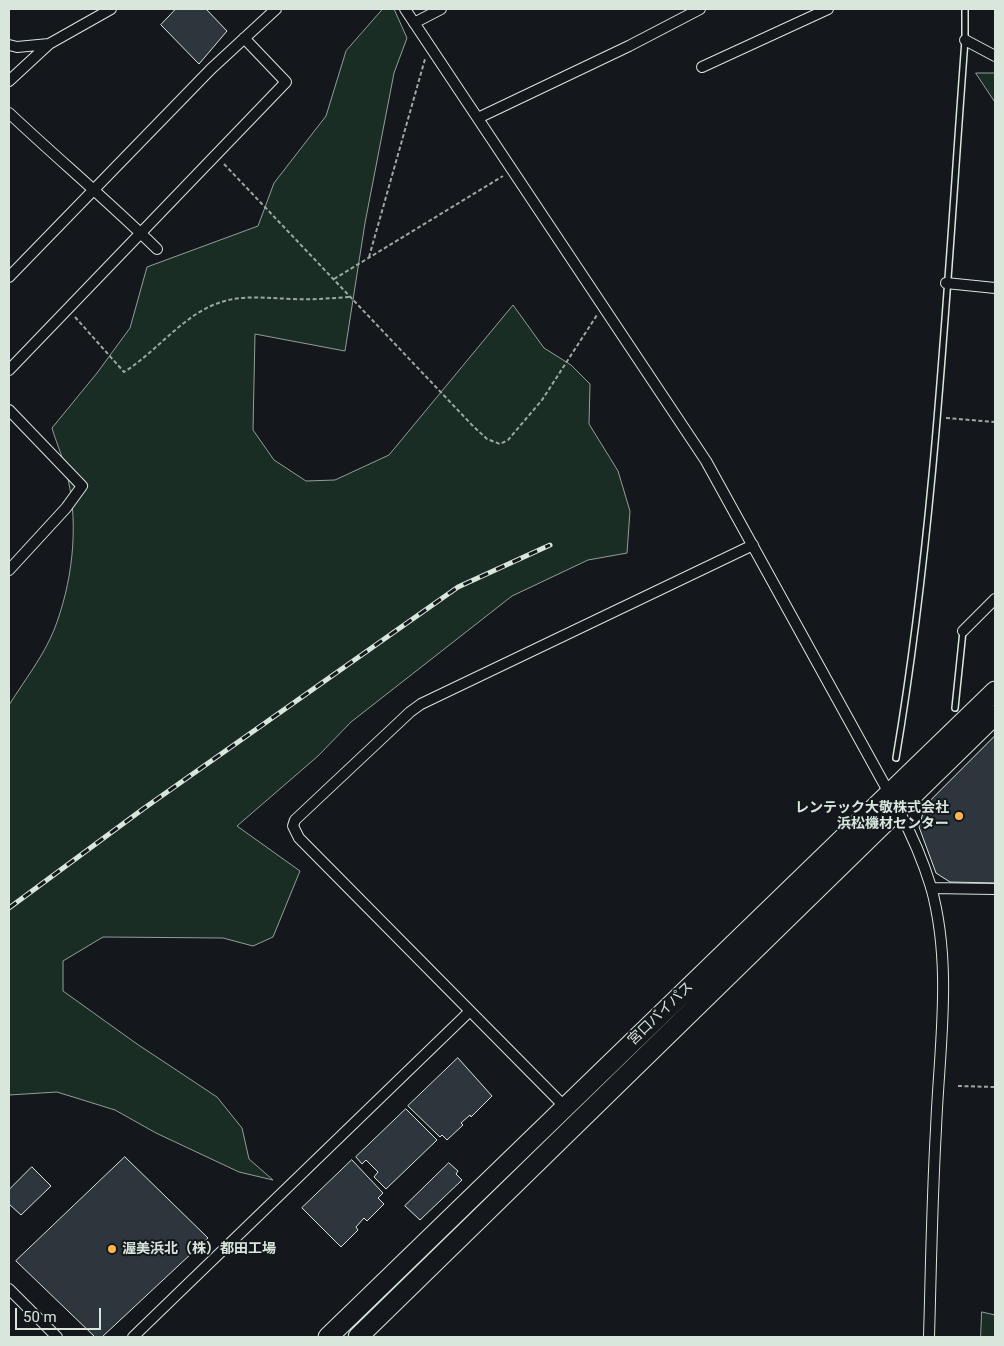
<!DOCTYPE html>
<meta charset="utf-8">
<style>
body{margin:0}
#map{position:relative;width:1004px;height:1346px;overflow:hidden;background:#14181c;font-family:Roboto,sans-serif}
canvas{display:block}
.frame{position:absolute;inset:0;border:10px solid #d8e6dc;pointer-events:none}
.scale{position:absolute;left:15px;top:1308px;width:86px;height:22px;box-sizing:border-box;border:2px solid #d8e6dc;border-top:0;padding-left:6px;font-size:15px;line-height:18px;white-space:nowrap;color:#d8e6dc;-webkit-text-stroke:4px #14181c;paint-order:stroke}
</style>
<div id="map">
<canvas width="1004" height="1346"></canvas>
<div class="frame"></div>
<div class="scale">50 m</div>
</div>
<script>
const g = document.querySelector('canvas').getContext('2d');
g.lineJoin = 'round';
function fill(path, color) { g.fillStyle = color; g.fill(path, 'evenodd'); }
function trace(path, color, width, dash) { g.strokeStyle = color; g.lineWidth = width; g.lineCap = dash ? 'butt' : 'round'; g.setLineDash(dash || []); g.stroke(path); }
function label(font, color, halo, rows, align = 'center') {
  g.font = font + ' Roboto,"Noto Sans JP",sans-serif'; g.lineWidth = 4; g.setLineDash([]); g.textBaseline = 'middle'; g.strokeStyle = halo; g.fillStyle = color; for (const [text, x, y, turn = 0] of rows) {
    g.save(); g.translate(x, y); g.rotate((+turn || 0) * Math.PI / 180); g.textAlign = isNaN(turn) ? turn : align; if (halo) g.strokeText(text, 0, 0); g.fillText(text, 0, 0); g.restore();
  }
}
const green = new Path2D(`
 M383,9h11l13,29 -13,35 -29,150 -20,128 -90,-17 -2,96 21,30 32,21 29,-1 54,-25 124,-150 31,43 27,17 19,19 -1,40 29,47 12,40 -3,42 -39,7 -76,36 -161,126 -33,34 -81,70 63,45 -27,66 -20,9 -30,-8 -120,-1 -40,24v30l74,53 80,53 25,31 7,31 24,21 -34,-8 -83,-39 -41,-23 -58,-18 -48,3v-390c15,-24 34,-48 45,-75 18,-46 25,-102 14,-151 -3,-17 -11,-34 -16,-51l45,-55 33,-45 17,-61 111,-41 16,-43 52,-67 20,-65z
 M976,73h19v29z
 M982,1312l13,3v22h-14z`);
fill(green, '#1a2d24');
trace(green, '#939e99', 1);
const building = new Path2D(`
 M176,9h30l21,22 -28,33 -38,-39z
 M995,736v147l-45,-1 -14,-9 -17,-46 6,-21z
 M458,1058l34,38 -21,21 -1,-2 -9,8 2,2 -16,15 -5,-5 -2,2 -32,-31z
 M406,1109l31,31 -51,49 -12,-12 4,-5 -12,-12 -4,4 -6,-7z
 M125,1157l83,81 -106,99h-7l-79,-76z
 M352,1160l31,33 -5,5 6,6 -17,17 -3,-3 -8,9 2,3 -17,17 -39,-39z
 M449,1163l9,8 -2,3 6,6 -42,40 -15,-14z
 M32,1167l19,19 -30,29 -12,-11v-14z`);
fill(building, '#2c363c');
trace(building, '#d8e6dc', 1);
const lane = new Path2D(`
 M955,708l8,-77
 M896,758c40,-237 51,-479 69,-718v-31`);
const street = new Path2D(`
 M405,9l301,452 193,350c13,24 24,50 32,76 22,79 8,162 5,242 -4,69 -5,139 -7,208
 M414,23l27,-14
 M965,40l30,16
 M9,45l8,2 32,-3
 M702,67l126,-58
 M9,81l40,-37 62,-35
 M9,113c49,46 100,89 148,136
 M478,118l151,-72 71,-37
 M9,277l202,-208 65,-60
 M946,283l49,5
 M9,370l277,-288 -42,-44
 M9,410l73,76 -16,22 -57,62
 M963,631l32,-32
 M931,888l64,1
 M565,1107l-266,-269 -6,-12 2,-6 115,-108 11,-8 332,-159
 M9,1289l48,48
 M133,1337l337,-326`);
const highway = new Path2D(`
 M328,1337l667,-646
 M358,1337l637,-622`);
trace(lane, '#d8e6dc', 8);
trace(street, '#d8e6dc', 12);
trace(highway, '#d8e6dc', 21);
trace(new Path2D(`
 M224,164l248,261 15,14 13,5 8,-4 34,-40 55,-85
 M369,257l56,-198
 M334,279l169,-103
 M75,317l49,55c27,-17 47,-42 74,-59 33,-21 60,-15 96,-14 19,1 38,-1 57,-2
 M946,418l49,4
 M958,1086l37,1`), '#9da8a2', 2, [4, 2.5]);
trace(lane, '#14181c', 5);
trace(street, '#14181c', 10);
trace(highway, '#14181c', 19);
const rail = new Path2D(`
 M9,908l134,-99 315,-222 92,-42`);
trace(rail, '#d8e6dc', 5);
trace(rail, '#14181c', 3, [9]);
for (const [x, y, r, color] of [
 [959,816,5,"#ffb74d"],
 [112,1249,5,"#ffb74d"]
]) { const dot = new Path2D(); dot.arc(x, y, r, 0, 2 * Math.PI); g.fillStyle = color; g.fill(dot); trace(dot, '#14181c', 2); }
label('bold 14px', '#d8e6dc', '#14181c', [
 ["レンテック大敬株式会社",949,808],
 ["浜松機材センター",949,824],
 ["渥美浜北（株）都田工場",122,1249,"left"]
], 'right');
label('14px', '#d8e6dc', '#14181c', [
 ["宮口バイパス",661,1014,-44]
]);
</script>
